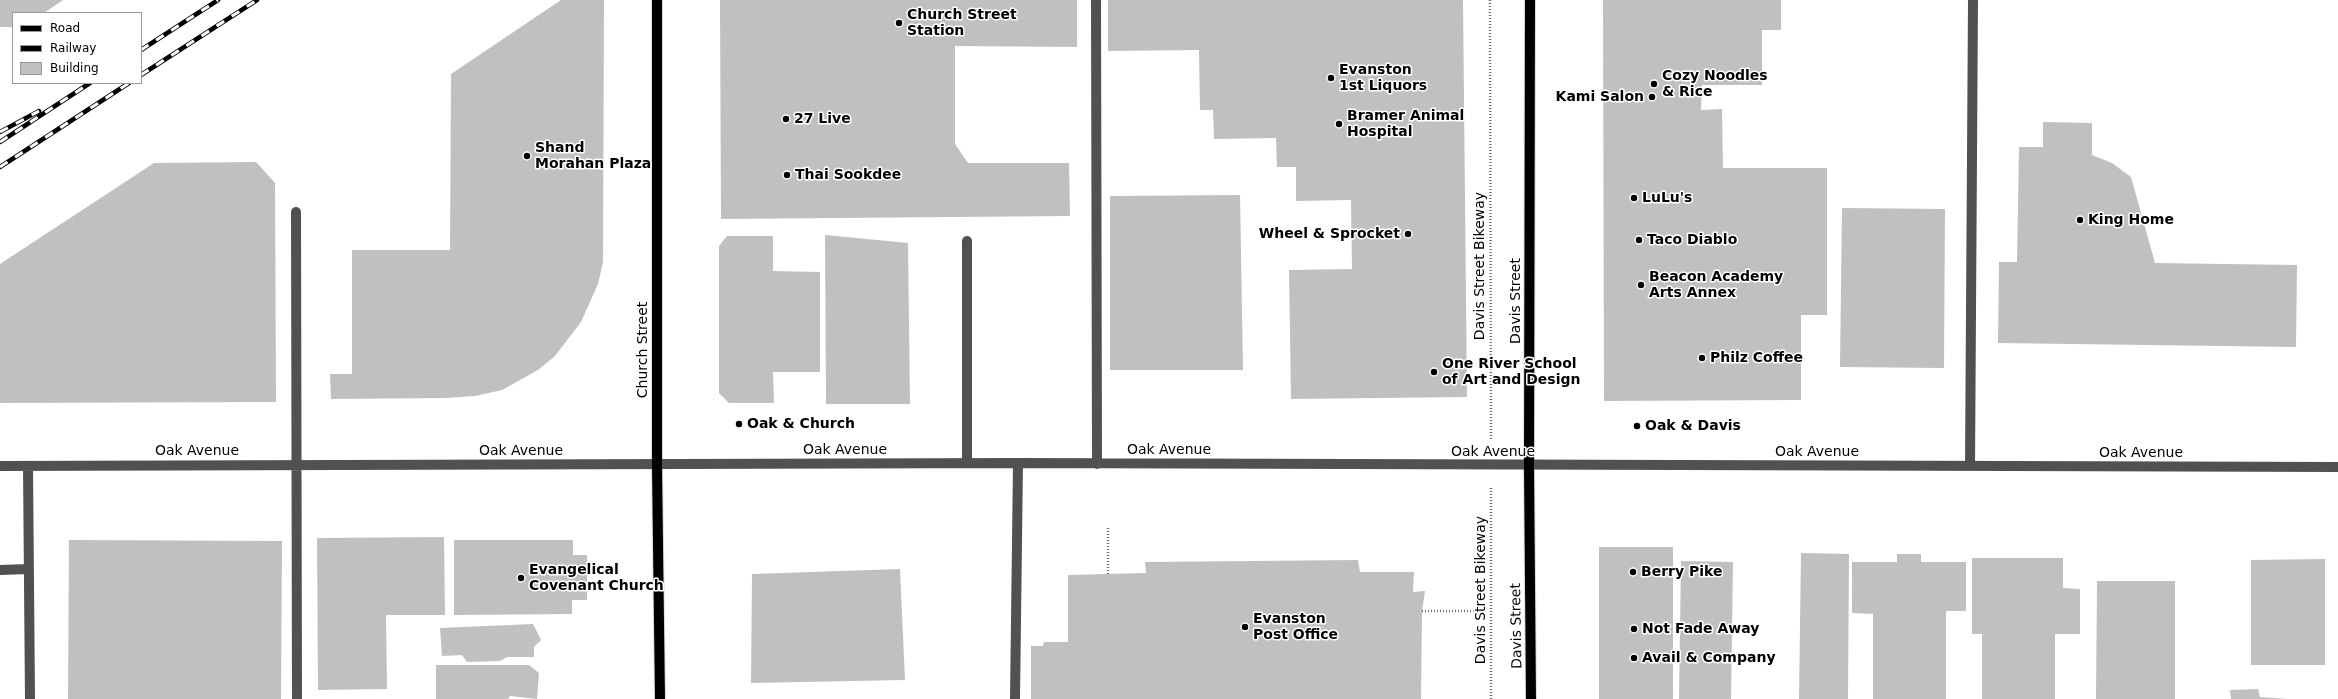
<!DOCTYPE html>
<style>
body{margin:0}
#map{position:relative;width:2338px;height:699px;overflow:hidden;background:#fff;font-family:"DejaVu Sans",sans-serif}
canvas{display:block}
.legend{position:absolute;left:12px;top:12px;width:130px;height:72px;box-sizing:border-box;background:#fff;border:1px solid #999;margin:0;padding:5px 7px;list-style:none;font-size:12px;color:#000}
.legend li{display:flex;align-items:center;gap:8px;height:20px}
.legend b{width:20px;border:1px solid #999}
</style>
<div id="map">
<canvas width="2338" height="699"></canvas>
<ul class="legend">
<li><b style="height:5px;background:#000"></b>Road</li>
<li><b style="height:5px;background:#000"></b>Railway</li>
<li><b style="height:11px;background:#c0c0c0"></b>Building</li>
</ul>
</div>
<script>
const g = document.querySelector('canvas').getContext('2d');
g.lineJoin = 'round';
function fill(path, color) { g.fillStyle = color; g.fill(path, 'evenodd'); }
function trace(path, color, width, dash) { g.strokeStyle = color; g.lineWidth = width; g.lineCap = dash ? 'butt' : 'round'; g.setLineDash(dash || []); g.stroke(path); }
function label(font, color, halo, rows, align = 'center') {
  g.font = font + ' "DejaVu Sans",sans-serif'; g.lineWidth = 3; g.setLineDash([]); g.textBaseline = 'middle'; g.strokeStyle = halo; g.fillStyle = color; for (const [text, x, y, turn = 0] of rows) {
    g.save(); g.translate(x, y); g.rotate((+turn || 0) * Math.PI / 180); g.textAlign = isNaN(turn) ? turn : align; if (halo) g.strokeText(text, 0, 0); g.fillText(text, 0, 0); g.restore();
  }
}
fill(new Path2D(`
 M0,0h63l-19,13h-31v14h-13z
 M561,0h43l-1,262 -5,22 -17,38 -26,34 -17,14 -36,20 -27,6 -28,2 -116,1 -1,-25h22v-124h98l1,-176z
 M720,0h357v47l-122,-1v98l13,19h101l1,53 -349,3z
 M1108,0h355l4,397 -176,2 -2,-129 63,-1 -1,-69 -55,1v-34h-19l-1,-29 -62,1 -1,-29h-13l-1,-60 -91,1z
 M1603,0h178v30h-19v55h-60l-1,25 21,-1 1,59h104v147h-26v85l-197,1z
 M2043,122l49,1v32l20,8 19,14 24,86 142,2 -1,82 -298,-4 1,-81h18l2,-115h24z
 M256,162l19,21 1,219 -276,1v-139l154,-101z
 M1240,195l3,175h-133v-174z
 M1842,208l103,1 -1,159 -104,-1z
 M825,235l83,8 2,161h-84z
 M727,236h46v35l47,1v100h-47l1,31h-45l-10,-10v-147z
 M444,537l1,78h-59l1,74 -69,1 -1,-152z
 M69,540l213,1 -1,158h-213z
 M454,540h119v15h14v45h-15v14l-118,1z
 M1599,547h74v152h-74z
 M1801,553l48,1 -1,145h-49z
 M1897,554h24v8h45v49h-20v88h-73v-85l-21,-1v-51h45z
 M1972,558h91v30l17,1v45h-25v65h-73v-65h-10z
 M2325,559v106h-74v-105z
 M1358,560l2,12h54l-1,20 12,-1 -3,20 -1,88h-390v-53h12l1,-4h24v-67l78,-2 -1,-11z
 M1681,561l52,1 -2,137h-52z
 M900,569l5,111 -154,3 1,-109z
 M2097,581h78v118h-79z
 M533,624l8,16 -7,7v10h-27l-7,4 -33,1 -5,-7 -20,1 -2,-28z
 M436,665h93l10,8 -2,26 -27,-3 -2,3h-72z
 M2258,689l2,8 27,2h-56l-1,-9z`), '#c0c0c0');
const major = new Path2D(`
 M657,0v466l3,233
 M1530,0l-1,466 2,233`);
trace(major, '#dbdbdb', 12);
trace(new Path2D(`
 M1490,0l1,439
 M1491,488v211
 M1108,528v46
 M1422,611h52`), '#737373', 2.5, [1, 2]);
trace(new Path2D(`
 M1096,0l1,464
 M296,212l1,487
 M967,463v-222
 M0,466l1018,-3 1320,4
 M28,466l2,233
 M1970,466l3,-466
 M0,570l28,-1
 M1015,699l3,-236`), '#515151', 10);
trace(major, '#000', 10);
const rail = new Path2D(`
 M141,50l77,-50
 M141,75l116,-75
 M0,132l39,-21
 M0,142l90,-59
 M0,167l129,-84`);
trace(rail, '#000', 4.5);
trace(rail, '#fff', 3, [9]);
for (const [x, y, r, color] of [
 [899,23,4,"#000"],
 [1331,78,4,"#000"],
 [1654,84,4,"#000"],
 [1652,97,4,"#000"],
 [786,119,4,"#000"],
 [1339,124,4,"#000"],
 [527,156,4,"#000"],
 [787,175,4,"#000"],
 [1634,198,4,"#000"],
 [2080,220,4,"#000"],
 [1408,234,4,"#000"],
 [1639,240,4,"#000"],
 [1641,285,4,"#000"],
 [1702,358,4,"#000"],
 [1434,372,4,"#000"],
 [739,424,4,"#000"],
 [1637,426,4,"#000"],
 [1633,572,4,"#000"],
 [521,578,4,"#000"],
 [1245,627,4,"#000"],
 [1634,629,4,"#000"],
 [1634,658,4,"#000"]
]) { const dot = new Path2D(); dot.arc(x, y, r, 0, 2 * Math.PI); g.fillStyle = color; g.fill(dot); trace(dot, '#fff', 1.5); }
label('bold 14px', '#000', '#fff', [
 ["Church Street",907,15],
 ["Station",907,31],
 ["Evanston",1339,70],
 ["1st Liquors",1339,86],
 ["Cozy Noodles",1662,76],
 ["& Rice",1662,92],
 ["Kami Salon",1644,97,"right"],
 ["Bramer Animal",1347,116],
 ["Hospital",1347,132],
 ["27 Live",794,119],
 ["Shand",535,148],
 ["Morahan Plaza",535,164],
 ["Thai Sookdee",795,175],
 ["LuLu's",1642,198],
 ["King Home",2088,220],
 ["Wheel & Sprocket",1400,234,"right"],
 ["Taco Diablo",1647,240],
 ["Beacon Academy",1649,277],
 ["Arts Annex",1649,293],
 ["Philz Coffee",1710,358],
 ["One River School",1442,364],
 ["of Art and Design",1442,380],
 ["Oak & Church",747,424],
 ["Oak & Davis",1645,426],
 ["Evangelical",529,570],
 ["Covenant Church",529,586],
 ["Berry Pike",1641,572],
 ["Evanston",1253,619],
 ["Post Office",1253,635],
 ["Not Fade Away",1642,629],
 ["Avail & Company",1642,658]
], 'left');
label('14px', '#000', '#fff', [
 ["Davis Street Bikeway",1480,266,-90],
 ["Davis Street",1516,301,-90],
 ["Church Street",643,350,-90],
 ["Oak Avenue",845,450],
 ["Oak Avenue",1169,450],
 ["Oak Avenue",197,451],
 ["Oak Avenue",521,451],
 ["Oak Avenue",1493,452],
 ["Oak Avenue",1817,452],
 ["Oak Avenue",2141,453],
 ["Davis Street Bikeway",1481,590,-90],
 ["Davis Street",1517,626,-91]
]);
</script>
